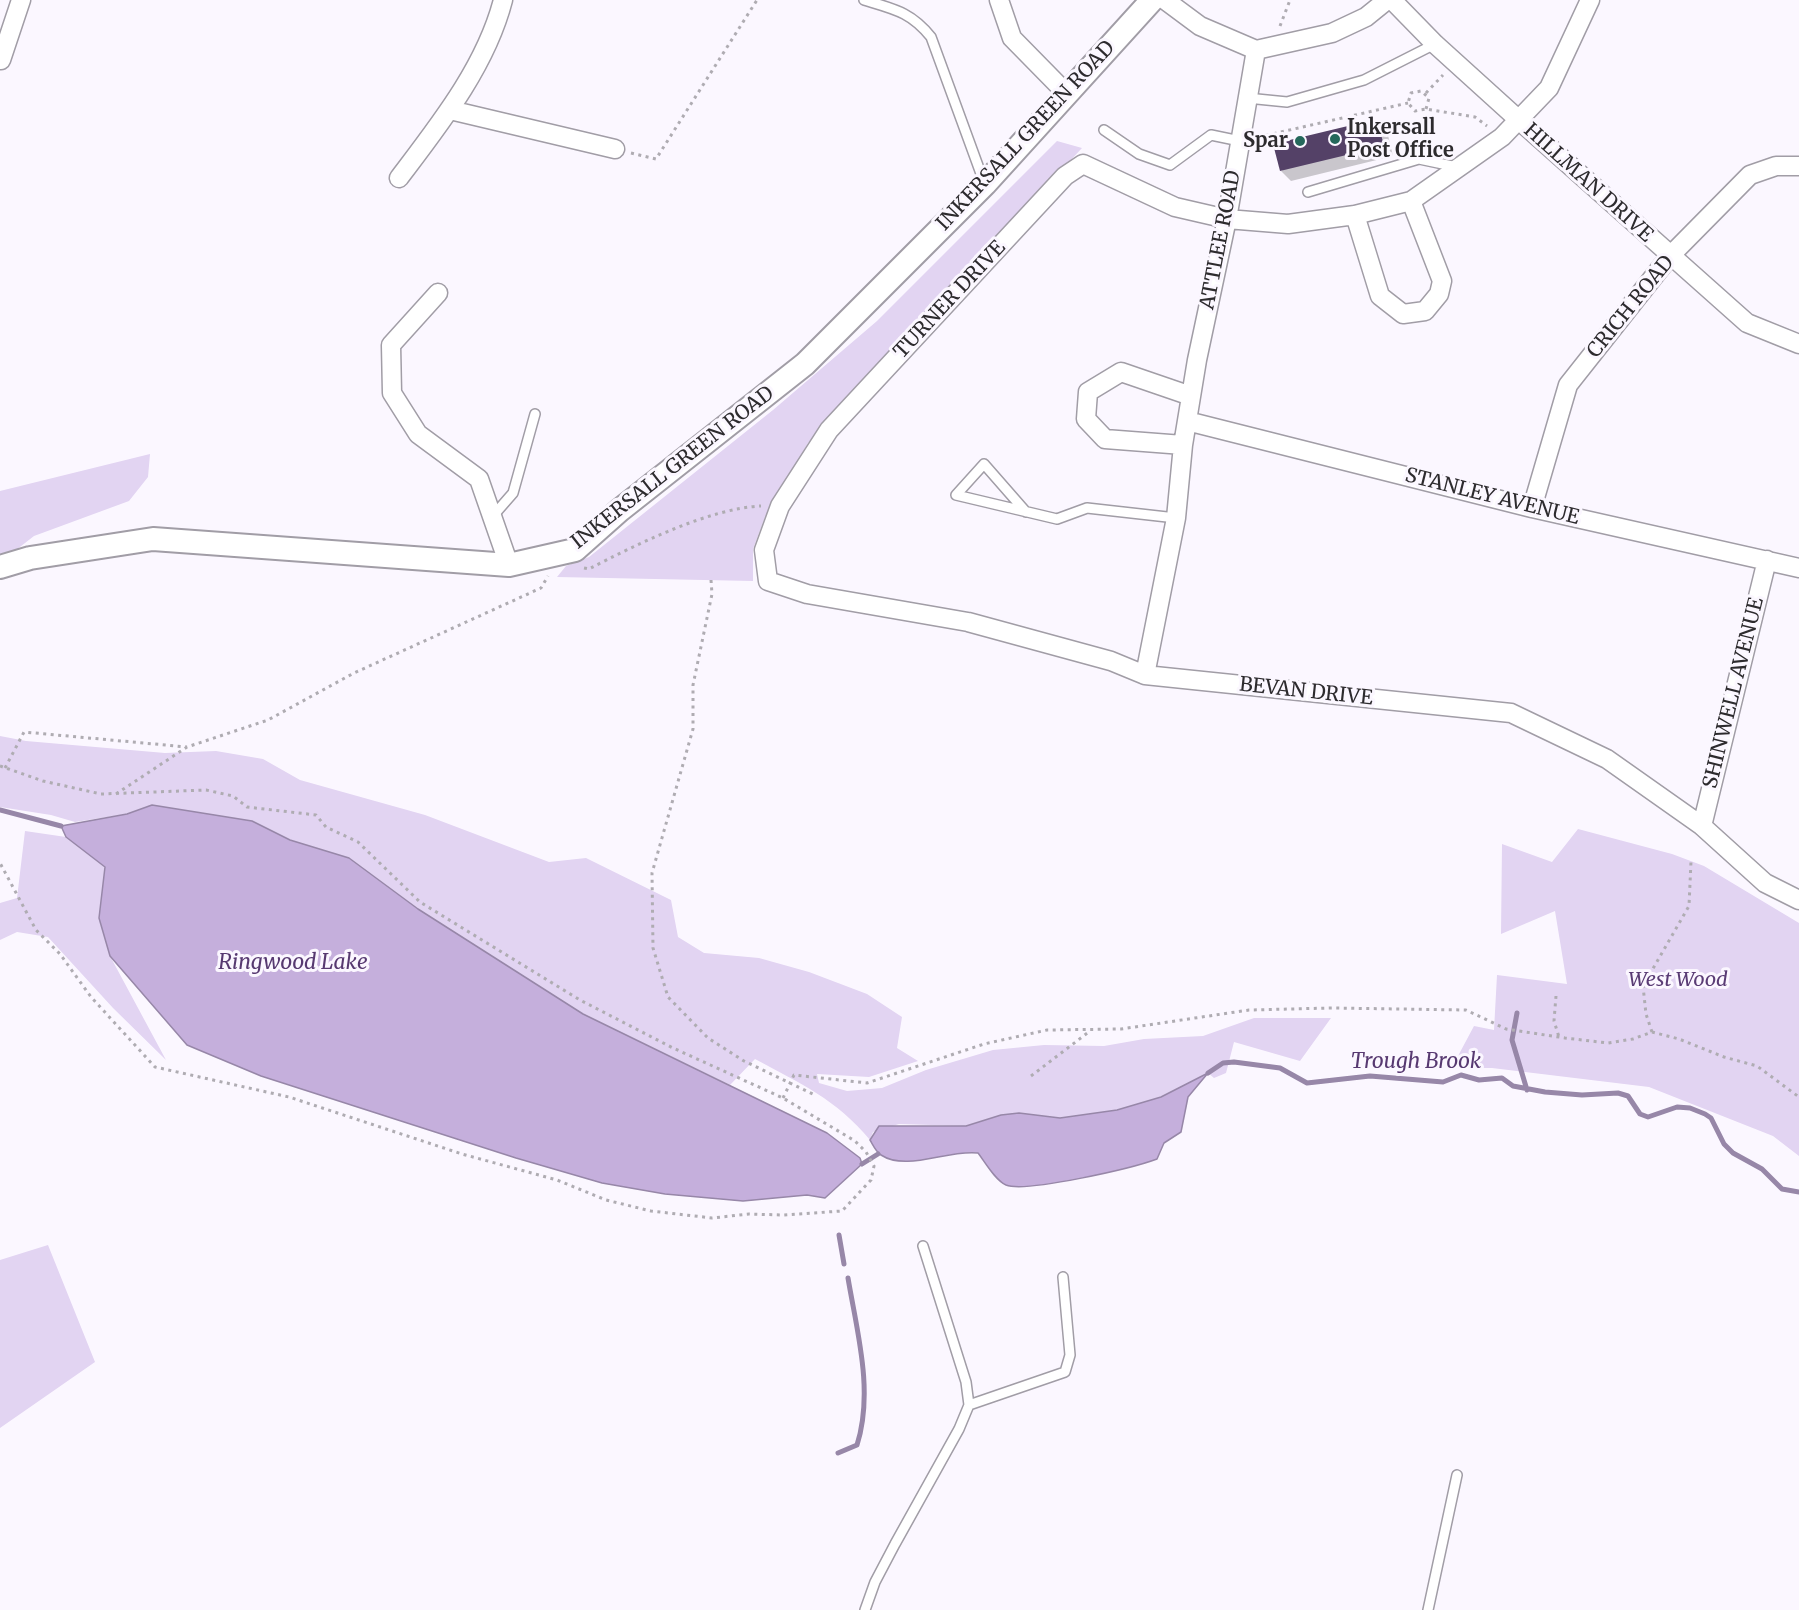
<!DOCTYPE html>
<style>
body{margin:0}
canvas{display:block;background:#fbf7ff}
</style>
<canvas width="1799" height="1610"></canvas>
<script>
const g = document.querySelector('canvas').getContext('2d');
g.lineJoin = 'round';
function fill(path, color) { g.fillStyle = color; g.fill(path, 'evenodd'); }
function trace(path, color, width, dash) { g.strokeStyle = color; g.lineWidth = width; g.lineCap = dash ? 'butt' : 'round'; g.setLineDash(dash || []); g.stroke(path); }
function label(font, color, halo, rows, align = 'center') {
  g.font = font + ' Merriweather,serif'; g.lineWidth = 6; g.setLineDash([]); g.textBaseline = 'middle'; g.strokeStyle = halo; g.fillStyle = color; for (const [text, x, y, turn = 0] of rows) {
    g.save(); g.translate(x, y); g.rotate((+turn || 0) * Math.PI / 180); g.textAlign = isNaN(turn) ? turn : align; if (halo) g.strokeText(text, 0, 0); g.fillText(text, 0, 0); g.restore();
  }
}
fill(new Path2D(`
 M1057,141l25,7 -274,295 -43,74 -12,32v32l-196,-4 9,-11 23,-9 184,-147 104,-89z
 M150,454l-2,23 -19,24 -95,35 -18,14 -16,5v-64z
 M0,736l26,5 139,12 51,-2 47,8 37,21 125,35 124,47 37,-4 85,42 7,37 26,16 55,5 50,14 58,22 35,23 -5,31 21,13 -49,16 -52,-3 2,9 28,8 35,-3 44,-18 67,-20 51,-5 60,1 40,-7 59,-3 51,-18h77l-31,43 -66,-19 -8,31 -12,5 -6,-5 -47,24 -44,13 -57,8 -41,-5 -18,2 -36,11 -66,-2 -26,8 -3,8c-34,-41 -69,-56 -115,-81l-25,26 -147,-71 -165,-105 -69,-51 -59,-18 -38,-19 -100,-16 -25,9 -52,8 -24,-7 -51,-8z
 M1578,829l94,25 32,12 95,57v233l-26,-20 -124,-49 -157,-19h-29l-5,-12 16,-30 20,4 3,-55 70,9 -12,-73 -54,23 1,-90 50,18z
 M25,831l41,6 39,29 -6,52 11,38 56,104 -53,-52 -65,-71 -31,-5 -17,8v-37l17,-5z
 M48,1245l47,117 -95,66v-168z`), '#e2d4f2');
const water = new Path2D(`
 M152,805l100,16 38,19 59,18 69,51 165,105 244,119 33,25 2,6 -37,34 -18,-3 -64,6 -78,-7 -63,-11 -86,-25 -255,-82 -74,-31 -77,-89 -11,-38 6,-51 -39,-30 -5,-11 66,-12z
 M1208,1073l-20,24 -7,35 -17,11 -7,16c-24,9 -131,34 -151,26 -11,-5 -21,-23 -28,-32 -30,-4 -71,19 -97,2 -5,-3 -8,-10 -11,-15l9,-14h87l35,-11 18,-2 41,5 57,-8 44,-13z`);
fill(water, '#c5afdc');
trace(water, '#9787a8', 1.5);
fill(new Path2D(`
 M1377,121l10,10 6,25 -102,25 -10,-10z`), '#0003');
trace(new Path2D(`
 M0,810l61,16
 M1517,1013l-5,27 15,50
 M1208,1073l15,-10 11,-1 46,6 27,15 63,-7 73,6 18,-7 18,5 23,-2 11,8 32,6 37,3 36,-2 10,3 12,18 8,3 29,-10 13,1 15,6 6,4 13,26 9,9 29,16 20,20 17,3
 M862,1164l16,-10
 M839,1235l5,29
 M838,1453l19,-8c17,-54 0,-113 -9,-167`), '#9787a8', 5);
fill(new Path2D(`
 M1377,119l7,27 -104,25 -7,-27z`), '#544167');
const service = new Path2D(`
 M864,0c30,9 47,12 67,37l53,145
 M1247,98l40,4 77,-22 71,-36
 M1104,130l35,24 31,11 41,-30 29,6
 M1308,192l111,-33 38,8
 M1026,512l-42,-48 -28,31 101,24 30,-11 89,10
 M492,517l21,-24 22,-79
 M969,1405l96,-33 5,-17 -7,-78
 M865,1610l10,-28 20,-38 64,-115 10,-24 -3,-23 -43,-136
 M1428,1610l29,-135`);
const minor = new Path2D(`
 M999,0l13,38 55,56
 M1165,0l35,26 56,24 76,-17 34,-16 21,-17
 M1392,0l43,44 85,77 227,202 52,21
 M1590,0l-41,88 -47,49 -91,64 -56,14 -67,9 -61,-5 -52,-12 -92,-43 -18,12 -236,254 -49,76 -16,44 4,31 39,13 161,28 143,39 34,14 366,38 96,46 95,67 63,57 34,17
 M1,60l20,-60
 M450,110l165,39
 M399,178c41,-54 87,-112 104,-178
 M1355,215l25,81 23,18 22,-3 14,-17 3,-13 -31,-80
 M438,293l-47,52 1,48 26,41 61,45 30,86
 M1187,421l345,87 267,60
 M1183,445l-78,-6 -19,-20 2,-27 33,-20 70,24
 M1532,508l36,-123 102,-129 80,-81 26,-9h23
 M1145,675l31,-157 7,-73 14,-85 30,-141 29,-169
 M1702,826l65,-266`);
const tertiary = new Path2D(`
 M0,567l30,-9 123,-19 356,26 66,-15 45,-40 185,-146 180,-180 167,-184`);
trace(service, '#a19da6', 12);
trace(minor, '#a19da6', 21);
trace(tertiary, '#a19da6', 26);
trace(new Path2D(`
 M1280,26l10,-26
 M1426,93l17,-18
 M1426,109l3,-11 -8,-7 -10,2 -3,10 7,8 11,-2 49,8 12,9
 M1259,137l149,-34
 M631,153l25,6 101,-159
 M584,568l5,1c46,-24 121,-61 172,-63
 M711,580l1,14 -19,91v44l-41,144 1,75 15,49 40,41 36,23 71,34
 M0,766l43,15 58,13 105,-4 27,6 14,11 69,8 10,12 32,15 62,60 160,98 93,48 110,50 72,43 11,11 8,14 -3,14 -29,31 -59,4 -34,-1 -37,4 -61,-7 -45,-11 -49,-20 -95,-26 -173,-57 -134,-30 -64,-70 -31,-43 -24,-24 -36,-67
 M5,768l19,-36 163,15
 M116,794l71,-47 81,-27 86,-47 187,-85 7,-12
 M1556,996l-2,25 5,16
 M1652,1032l-6,-18 -3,-28 46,-80 2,-45
 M1031,1076l59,-45
 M783,1098l11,-23 73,8 117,-39 63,-14 74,-1 128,-19 83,-2 134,2 40,19 59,9 43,5 25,-4 19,-7 27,7 45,18 33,9 42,31`), '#afacb2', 3, [3, 4.5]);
trace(service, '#fff', 9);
trace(minor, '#fff', 18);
trace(tertiary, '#fff', 22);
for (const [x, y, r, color] of [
 [1335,139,6,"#24685b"],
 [1300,141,6,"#24685b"]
]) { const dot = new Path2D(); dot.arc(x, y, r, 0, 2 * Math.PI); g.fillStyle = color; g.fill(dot); trace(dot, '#fbf7ff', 2); }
label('bold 20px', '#2d2b2e', '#fbf7ff', [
 ["Inkersall",1347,128],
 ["Post Office",1347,151],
 ["Spar",1288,141,"right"]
], 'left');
label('20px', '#2d2b2e', '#fbf7ff', [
 ["INKERSALL GREEN ROAD",1026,136,-47],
 ["HILLMAN DRIVE",1588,183,42],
 ["ATTLEE ROAD",1221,240,-79],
 ["TURNER DRIVE",950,300,-47],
 ["CRICH ROAD",1631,307,-51],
 ["INKERSALL GREEN ROAD",673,468,-38],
 ["STANLEY AVENUE",1492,497,14],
 ["BEVAN DRIVE",1306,692,6],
 ["SHINWELL AVENUE",1734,693,-76]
]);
label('italic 20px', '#5a3c75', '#fbf7ff', [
 ["West Wood",1678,980]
]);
label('italic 21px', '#573971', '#fbf7ff', [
 ["Ringwood Lake",293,963],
 ["Trough Brook",1416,1062]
]);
</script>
